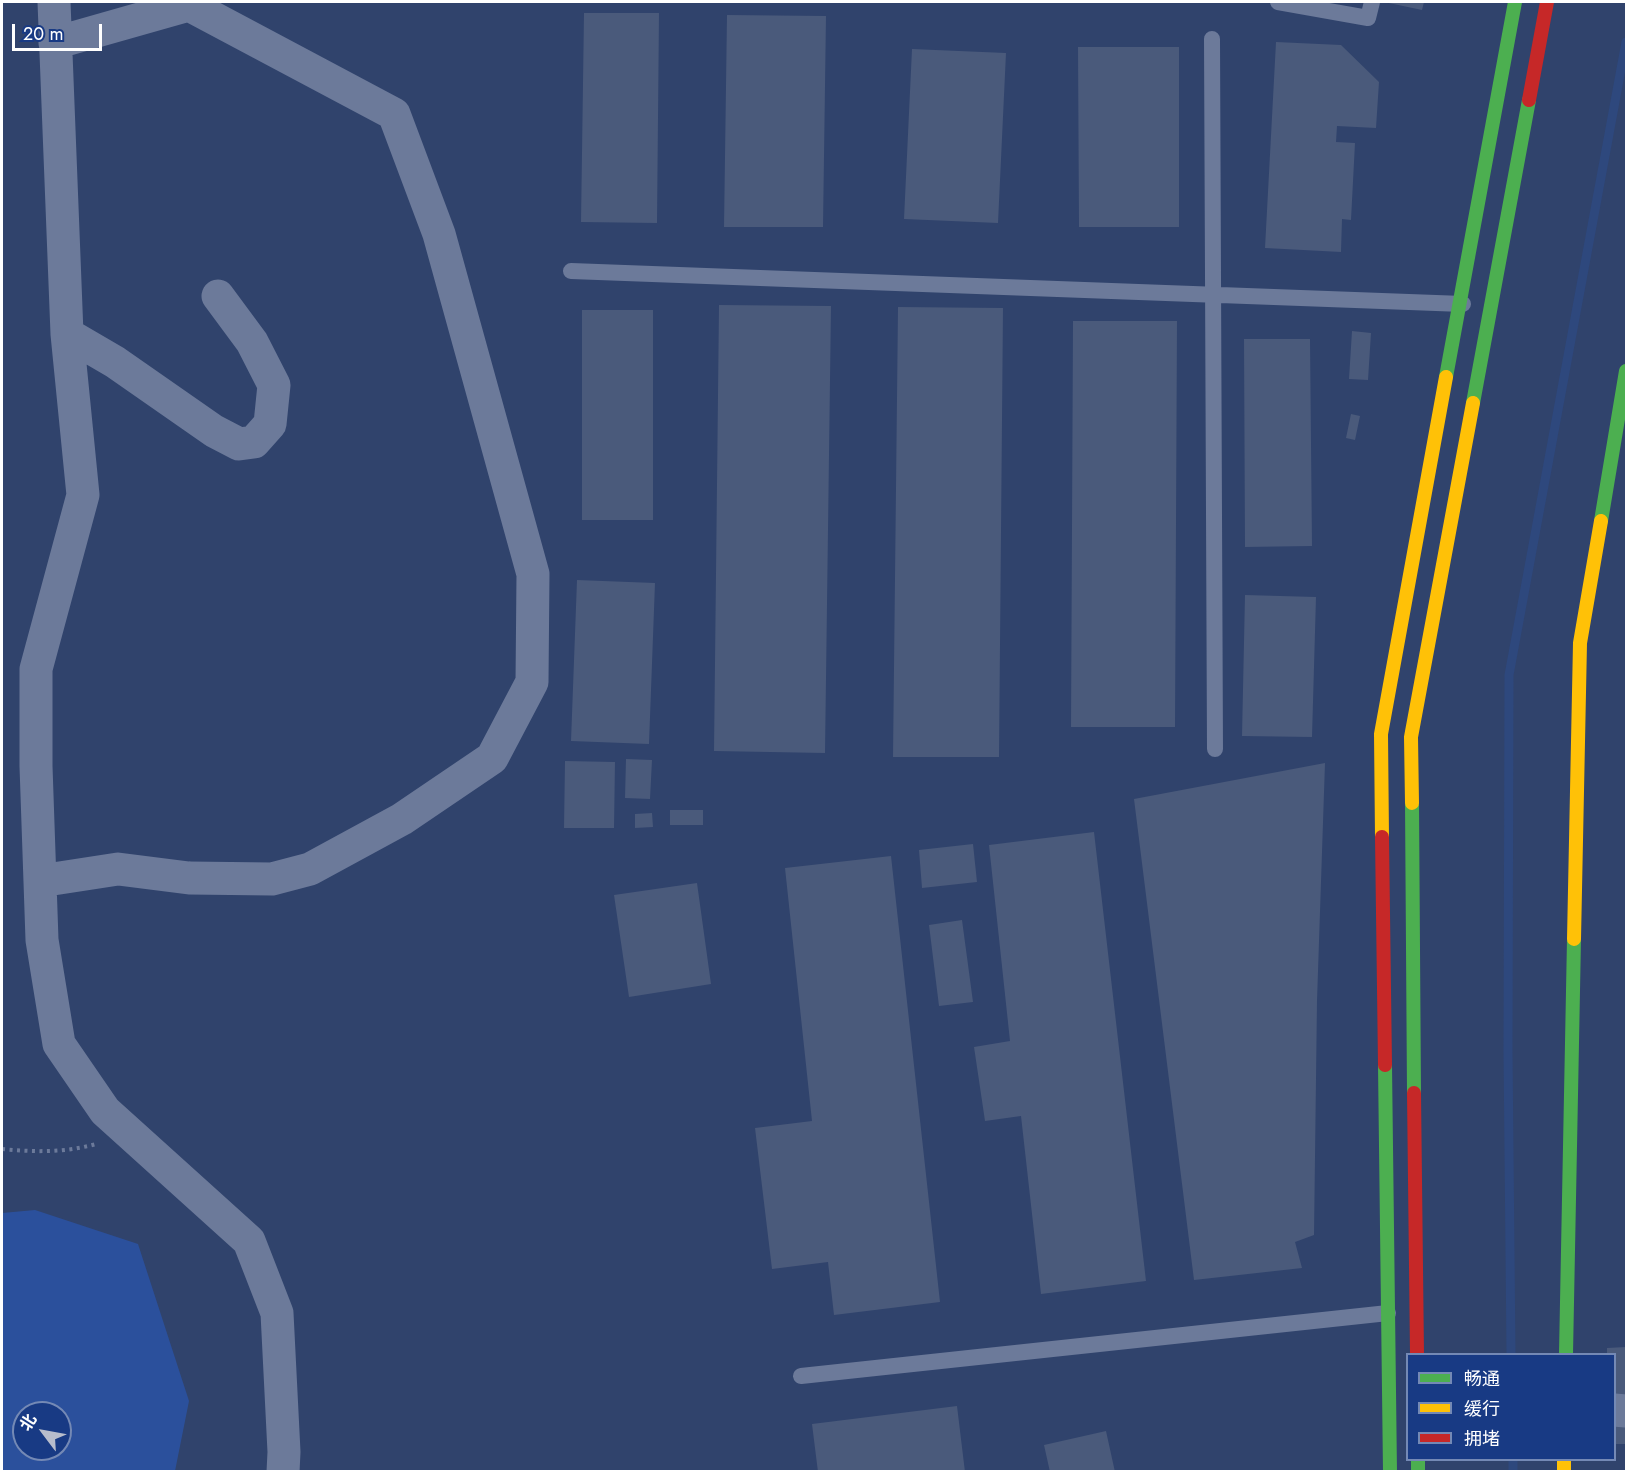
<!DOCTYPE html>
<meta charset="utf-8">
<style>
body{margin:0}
#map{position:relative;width:1628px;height:1473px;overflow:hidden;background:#30436c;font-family:Jost,"Noto Sans SC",sans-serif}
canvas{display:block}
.frame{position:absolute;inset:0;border:3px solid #fff;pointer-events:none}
.legend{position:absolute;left:1406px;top:1353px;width:210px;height:108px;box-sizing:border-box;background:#183a84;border:2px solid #7489b5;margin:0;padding:8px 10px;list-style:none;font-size:18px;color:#fff}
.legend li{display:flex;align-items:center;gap:12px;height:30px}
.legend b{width:30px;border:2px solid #7489b5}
.north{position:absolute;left:12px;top:1401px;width:60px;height:60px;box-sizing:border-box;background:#183a84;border:2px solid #7489b5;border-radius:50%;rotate:302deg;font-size:16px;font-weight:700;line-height:24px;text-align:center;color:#fff}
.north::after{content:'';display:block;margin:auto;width:21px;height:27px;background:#b7bdcc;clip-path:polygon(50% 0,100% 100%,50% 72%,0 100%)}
.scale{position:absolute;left:12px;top:24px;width:90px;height:27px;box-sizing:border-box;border:3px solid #fff;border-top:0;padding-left:8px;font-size:18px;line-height:21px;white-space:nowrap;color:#fff;-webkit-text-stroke:4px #183a84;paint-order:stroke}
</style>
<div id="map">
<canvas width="1628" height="1473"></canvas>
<div class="frame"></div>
<ul class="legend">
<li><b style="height:8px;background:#4caf50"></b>畅通</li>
<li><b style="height:8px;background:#ffc107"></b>缓行</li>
<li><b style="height:8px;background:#c62828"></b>拥堵</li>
</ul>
<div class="north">北</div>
<div class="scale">20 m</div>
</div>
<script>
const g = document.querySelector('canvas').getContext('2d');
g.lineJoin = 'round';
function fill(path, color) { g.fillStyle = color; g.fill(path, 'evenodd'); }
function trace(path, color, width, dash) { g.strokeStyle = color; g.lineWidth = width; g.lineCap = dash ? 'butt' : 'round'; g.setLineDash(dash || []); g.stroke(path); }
fill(new Path2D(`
 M35,1210l103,34 51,157 -14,70h-173v-258zM24,1413h36v36h-36z`), '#2b509c');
trace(new Path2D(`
 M1511,1354l-3,-303 1,-376 117,-633
 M1513,1460v12`), '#2e487d', 9);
fill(new Path2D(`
 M1384,2h40l-2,8z
 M584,13h75l-2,210 -76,-1z
 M727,15l99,1 -3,211h-99z
 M1276,42l65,3 38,37 -3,46 -39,-2 -1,16 19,1 -4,77 -9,-1 -1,33 -76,-4z
 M1078,47h101v180h-100z
 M912,49l94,4 -8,170 -94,-4z
 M719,305l112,1 -6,447 -111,-2z
 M898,307l105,1 -4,449h-106z
 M582,310h71v210h-71z
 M1073,321h104l-2,406h-104z
 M1352,331l19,2 -3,47 -19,-1z
 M1244,339h66l2,207 -67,1z
 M1351,414l9,2 -5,24 -9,-2z
 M577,580l78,3 -6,161 -78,-3z
 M1245,595l71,2 -4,140 -70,-1z
 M626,759l26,1 -2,39 -25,-1z
 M565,761l50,1 -1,66h-50z
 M1325,763l-8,238 -3,234 -19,7 7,26 -108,12 -60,-481z
 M670,810h33v15h-33z
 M652,813l1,14 -18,1v-14z
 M1094,832l52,449 -105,13 -20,-178 -36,5 -11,-74 36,-6 -21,-196z
 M973,844l4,38 -55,6 -3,-38z
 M891,856l49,446 -106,13 -6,-53 -56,7 -17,-141 57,-7 -27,-253z
 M697,883l14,101 -82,13 -15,-102z
 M962,920l11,82 -34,4 -10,-81z
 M1626,1347v97h-12v-90h-7v-6z
 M957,1406l8,66h-147l-6,-48z
 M1106,1431l9,41h-65l-6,-27z`), '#4a5a7b');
trace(new Path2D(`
 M2,1149c32,3 62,4 94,-5`), '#6c7a9a', 4, [3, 4.5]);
trace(new Path2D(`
 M1278,2l90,16 4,-16
 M1212,39l3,710
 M571,271l892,33
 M801,1376l587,-63`), '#6c7a9a', 16);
trace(new Path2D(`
 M54,2l13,332 16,161 -47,174v97l6,174 17,104 46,67 144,130 28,72 7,139 -1,20
 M67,334l48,28 99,69 25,13 15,-2 16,-18 4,-39 -22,-43 -34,-46
 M40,881l78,-12 71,9 83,1 38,-10 92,-50 90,-61 40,-76 1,-108 -94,-340 -45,-120 -205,-109 -134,38
 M1614,1410l12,1`), '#6c7a9a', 33);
trace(new Path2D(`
 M1446,377l69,-375
 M1473,403l56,-303
 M1601,521l25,-150
 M1412,803l2,290
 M1385,1065l5,407
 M1566,1354l8,-415
 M1418,1460v12`), '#4caf50', 14);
trace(new Path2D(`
 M1412,803l-1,-66 62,-334
 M1382,837l-1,-103 65,-357
 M1574,939l6,-296 21,-122
 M1564,1460v12`), '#ffc107', 14);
trace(new Path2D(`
 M1529,100l18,-98
 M1382,837l3,228
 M1414,1093l3,261`), '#c62828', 14);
</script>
